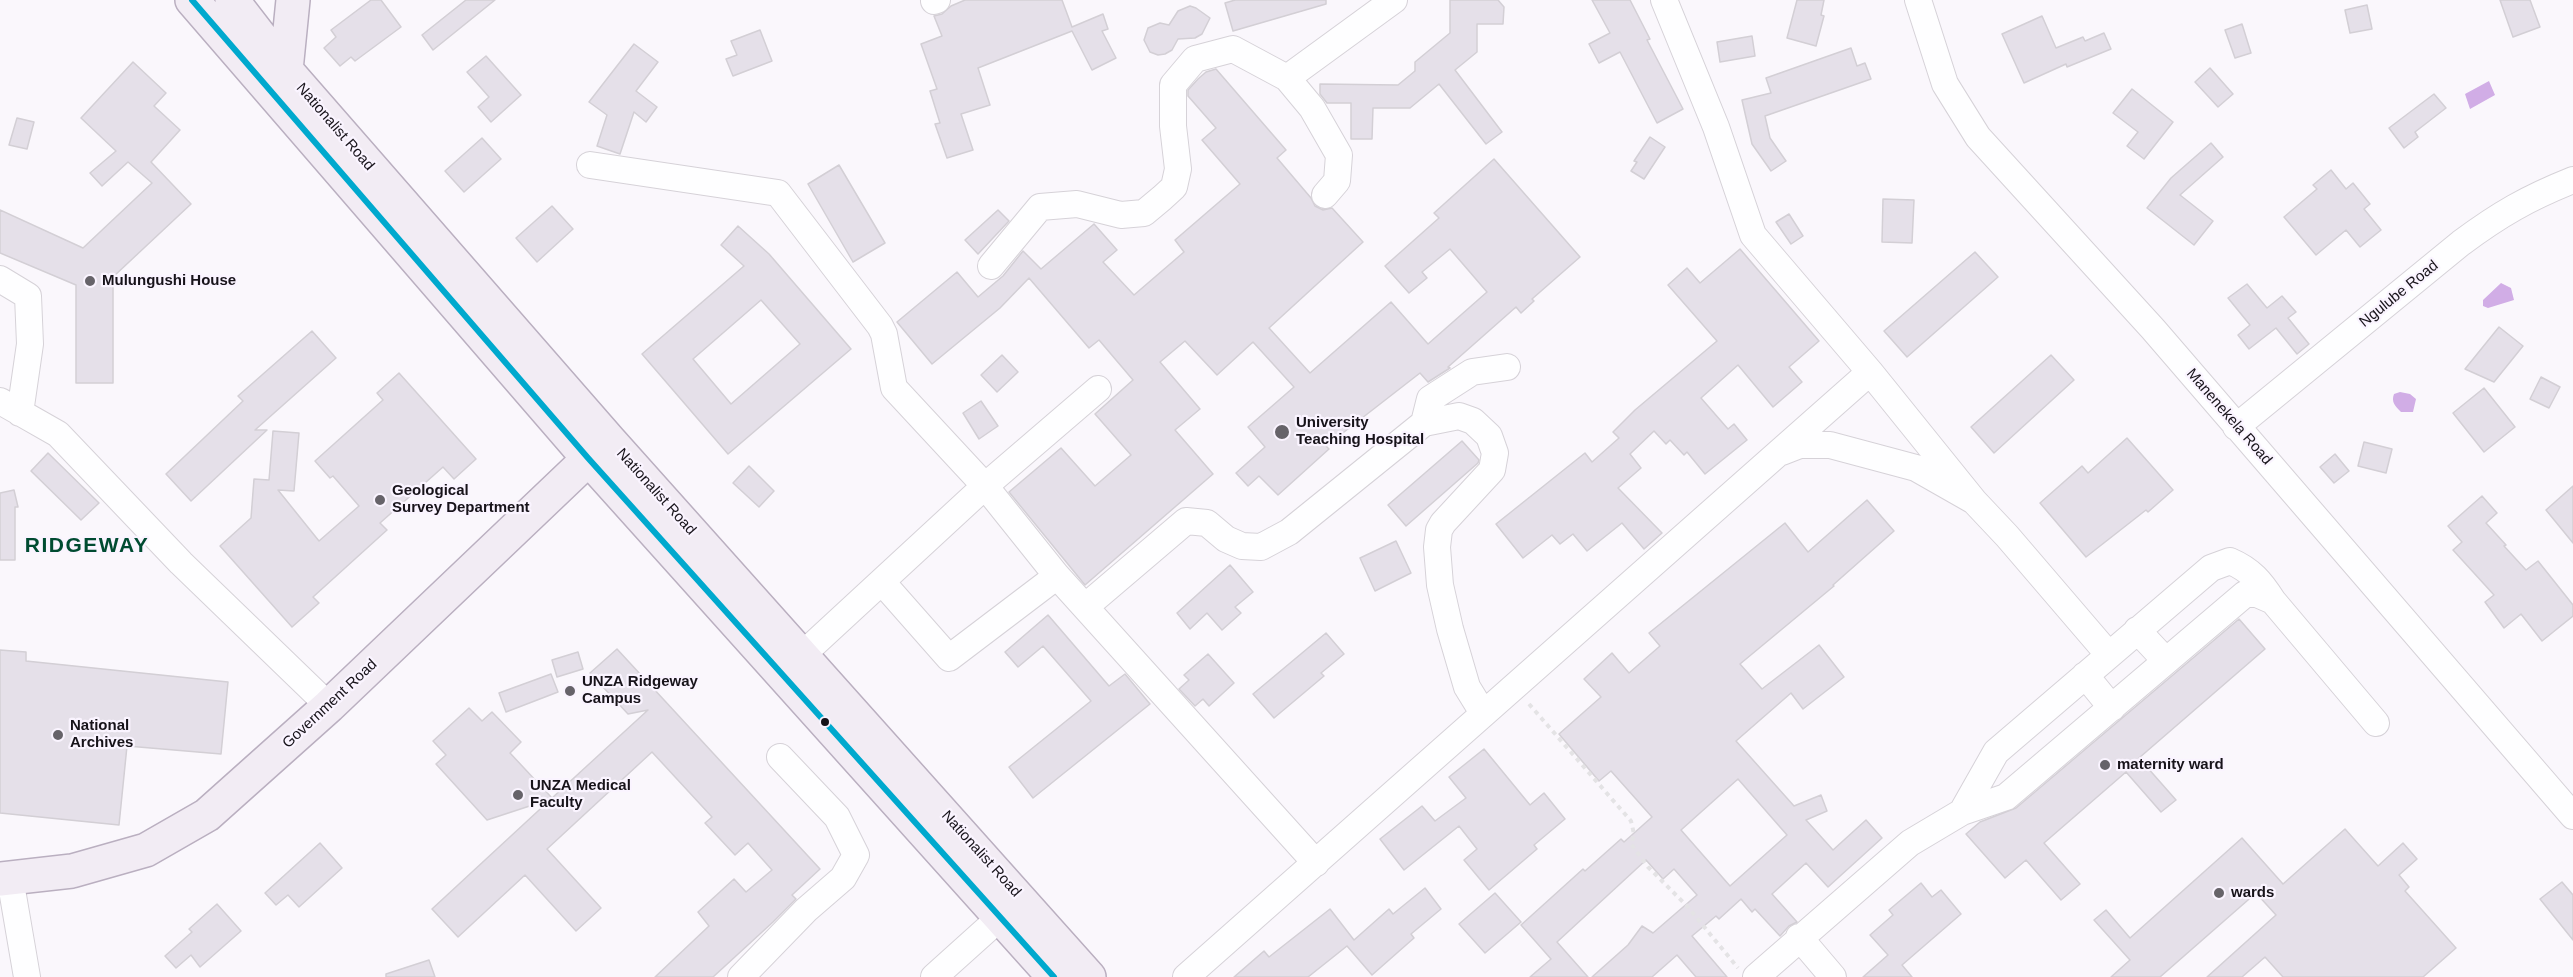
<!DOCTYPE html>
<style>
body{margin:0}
canvas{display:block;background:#faf7fc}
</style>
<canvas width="2573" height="977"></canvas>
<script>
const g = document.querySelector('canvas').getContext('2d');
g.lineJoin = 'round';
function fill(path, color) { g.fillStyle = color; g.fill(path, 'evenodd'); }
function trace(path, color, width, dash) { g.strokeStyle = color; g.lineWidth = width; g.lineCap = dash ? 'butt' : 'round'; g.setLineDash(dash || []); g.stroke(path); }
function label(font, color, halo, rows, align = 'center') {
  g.font = font + ' Helvetica,sans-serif'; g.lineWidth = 4.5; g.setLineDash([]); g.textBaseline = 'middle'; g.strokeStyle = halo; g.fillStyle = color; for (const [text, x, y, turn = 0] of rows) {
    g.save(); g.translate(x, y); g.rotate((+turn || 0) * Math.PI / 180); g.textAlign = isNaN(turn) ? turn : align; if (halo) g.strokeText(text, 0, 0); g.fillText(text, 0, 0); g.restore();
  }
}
fill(new Path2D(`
 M2489,81l6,14 -25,14 -5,-15z
 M2501,283l10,5 3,12 -26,8 -5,-2v-6z
 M2400,392l10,2 6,5 -3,13h-12c-6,-6 -10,-10 -7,-18z`), '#d1ade6');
const building = new Path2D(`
 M371,0h10l20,27 -46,34 -4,-4 -11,9 -16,-18 12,-11 -5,-7z
 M466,0h29l-62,50 -11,-15z
 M965,0h97l10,27 31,-13 5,15 -6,2 14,27 -24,12 -20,-39 -94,37 12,37 -29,9 12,36 -26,8 -12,-34 5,-1 -10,-32 7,-2 -16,-45 21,-8 -8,-20 8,-2 9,-8z
 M1235,0h91v4l-93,27 -8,-28z
 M1450,0h48l6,7 -1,17h-26v28l-22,18 47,62 -16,12 -47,-60 -29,24h-37l-1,31h-21v-36h-24l-7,-9v-10l78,1 17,-14v-9l35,-29z
 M1592,0h38l20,39 -3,1 36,69 -26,14 -37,-71 -21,11 -10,-19 21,-11z
 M1797,0h27l-3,15 3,1 -8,30 -29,-8z
 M2500,0h30l10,27 -27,10z
 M2367,5l5,24 -22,4 -5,-23z
 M1190,6l6,2 14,10 -8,16 -7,4 -17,1 -6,11 -7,4 -7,1 -8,-3 -6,-12 4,-12 12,-5 9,2 9,-14z
 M2042,16l14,32 27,-11 2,4 19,-8 7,16 -44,18 -1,-3 -42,19 -22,-49z
 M2242,24l9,29 -16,5 -10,-28z
 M760,30l12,31 -39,15 -7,-17 11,-4 -6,-14z
 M1752,36l3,20 -35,6 -3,-20z
 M634,44l24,18 -22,29 21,16 -11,15 -12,-10 -14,42 -23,-8 10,-31 -18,-13z
 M1851,48l6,18 8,-3 6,16 -106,37 5,22 16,23 -15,10 -19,-27 -10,-44 29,-7 -5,-15z
 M486,56l35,39 -30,27 -13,-15 11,-10 -22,-25z
 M133,62l33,31 -12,13 26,24 -29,32 40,42 -78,73v106h-37v-98l-76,-32v-43l83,38 69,-65 -24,-21 -26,24 -12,-13 26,-22 -35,-33z
 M2210,68l23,26 -15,13 -23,-25z
 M1216,69l70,81 -9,8 34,40 4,8 8,4 9,-2 31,34 -94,86 41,45 81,-71 37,42 59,-52 -37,-43 -28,23 5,6 -18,15 -24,-27 54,-48 -5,-5 60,-54 86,98 -48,42 2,2 -13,12 -5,-6 -68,60 2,1 -22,14 -8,-9 -94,73 3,3 -51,46 -19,-19 -11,10 -12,-13 29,-26 -17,-20 46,-40 -41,-45 -36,33 -32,-34 -25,21 40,47 -25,21 38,44 -128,111 -76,-93 52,-44 34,38 36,-31 -36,-41 38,-34 -34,-40 -10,8 -60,-70 -29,30 -68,56 -35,-42 60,-50 21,25 25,-21 20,-25 18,18 53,-45 23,26 -14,12 31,33 50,-43 -9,-12 65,-56 -38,-44 14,-12 -28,-32v-6l10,-11 8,-7z
 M2132,89l41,33 -29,37 -17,-13 11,-14 -25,-19z
 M2434,94l12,14 -31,24 3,5 -14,11 -15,-20z
 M17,118l17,4 -7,27 -18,-4z
 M1650,137l15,10 -21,32 -13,-8 6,-9 -3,-1z
 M482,138l19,21 -37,33 -19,-21z
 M2211,143l12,14 -43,38 33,26 -19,24 -47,-37 24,-30z
 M839,165l46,78 -32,19 -45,-78z
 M2331,170l15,19 7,-6 17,21 -6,5 17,21 -21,17 -14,-17 -30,25 -32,-38 33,-28 -4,-4z
 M1883,199l31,1 -2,43 -30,-1z
 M552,206l21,23 -36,33 -21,-24z
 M998,210l11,11 -31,33 -13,-14z
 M1789,214l14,22 -12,8 -15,-22z
 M738,226l31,28 82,95 -123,105 -86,-100 102,-88 -23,-21zM761,300l39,44 -69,60 -38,-45z
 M1740,249l79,92 -30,26 13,15 -29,25 -35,-42 -37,33 27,31 6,-5 13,16 -42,34 -18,-22 -3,3 -14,-15 -4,4 -12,-13 -24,23 11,14 -23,20 44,45 -18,16 -22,-26 -35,28 -14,-17 -13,10 -8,-9 -29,23 -27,-34 89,-71 7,9 27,-24 -6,-6 22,-22 82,-69 -49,-56 19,-17 13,15z
 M1975,252l23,25 -91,80 -23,-26z
 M2247,284l20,24 15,-12 14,16 -8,6 21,26 -12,10 -21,-26 -27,21 -11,-14 12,-10 -22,-27z
 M2499,327l24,19 -29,36 -29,-13z
 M312,331l24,27 -81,72h12l-76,71 -25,-27 77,-73 -5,-5z
 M1002,355l16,17 -21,20 -16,-17z
 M2051,355l23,25 -80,73 -23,-26z
 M399,373l77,86 -22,20 -11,-12 -63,56 7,7 -74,67 6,6 -27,24 -72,-81 31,-28 3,-39 15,1 4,-49 26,2 -5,58 -16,-1 41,51 40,-35 -26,-30 -3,2 -15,-17 68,-61 -6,-7z
 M2541,377l19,10 -11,21 -19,-9z
 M2484,388l31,39 -31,25 -31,-39z
 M981,401l17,25 -19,13 -16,-26z
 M2127,438l46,52 -25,22 -2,-2 -60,47 -46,-54 42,-37 6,7z
 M1462,441l17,19 -1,3 -72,63 -18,-21z
 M2364,442l28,7 -6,24 -28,-7z
 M48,453l51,50 -18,17 -50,-49z
 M2335,454l14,17 -15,12 -14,-16z
 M749,466l25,25 -15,16 -26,-24z
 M2573,486v57l-27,-33z
 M14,490l4,17h-3v53h-15v-67z
 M2482,496l15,17 -11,10 20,22 -2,1 22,24 12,-9 35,44v11l-31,25 -21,-27 -17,14 -19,-26 9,-7 -41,-45 9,-8 -14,-16z
 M1867,500l27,31 -61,54 1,1 -94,78 22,25 57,-44 25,32 -41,32 -12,-16 -55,48 58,65 27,-11 6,16 -21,9 27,30 33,-30 16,18 -54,49 -22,-24 -34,31 25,28 -8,4 -9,10 -25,-27 -3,3 -11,-13 -22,20 -3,-3 -24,20 35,41h-31l-19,-22 -25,22h-60l36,-32 14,-19 11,7 44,-38 -23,-26 -11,10 -17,-19 -89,82 31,35h-58l21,-18 -30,-34 62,-56 2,2 36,-32 3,3 28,-25 -41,-46 -12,10 -40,-47 42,-37 -17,-18 28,-26 17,20 31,-27 -11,-13 136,-110 23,29zM1738,779l49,56 -57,51 -49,-56z
 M1396,541l15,32 -36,18 -15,-33z
 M1230,565l23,27 -18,15 6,6 -19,17 -15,-17 -17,16 -13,-16z
 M1048,615l61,71 16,-12 25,30 -117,94 -24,-31 82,-66 -48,-55 -25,21 -13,-15z
 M2239,619l26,30 -126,109 37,42 -15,12 -35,-40 -82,71 36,41 -19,16 -35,-40 -21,18 -39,-44 14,-12 36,-14z
 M1326,633l18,21 -23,19 3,3 -50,42 -21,-24z
 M617,649l203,220 -28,26 4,4 -23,23 -60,55h-58l54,-51 -11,-14 36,-33 12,13 26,-22 -24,-27 -13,12 -30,-32 7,-6 -60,-65 -105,97 54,59 -25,23 -51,-56 -67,62 -26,-28 119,-110 -64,21 -51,-56 10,-9 -13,-14 36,-33 13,13 10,-9 29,30 -11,11 42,45 96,-88 -20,4 -38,-41z
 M0,650l26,2v9l202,21 -7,72 -94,-8 -8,79 -119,-12z
 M578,652l5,17 -26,8 -5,-17z
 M1208,654l26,29 -25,23 -6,-7 -8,7 -16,-17 10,-9 -5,-5z
 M551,674l7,18 -52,20 -7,-19z
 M1484,749l46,56 14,-12 21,26 -31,26 3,4 -48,41 -25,-30 13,-11 -18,-23 -55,44 -24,-31 42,-33 13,15 31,-23 -17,-21z
 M2345,829l33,37 25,-23 14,16 -18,16 10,12 -4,4 51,57 -33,29h-140l-18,-20 -23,20h-35l69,-62 -20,-22 -96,84h-49l19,-17 -36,-40 12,-10 24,28 112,-100 41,46z
 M320,843l22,25 -43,39 -11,-12 -12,10 -11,-12z
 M2562,882l11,13v45l-33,-41z
 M1921,883l11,14 9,-7 20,24 -59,51 10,12h-49l25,-22 -18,-20 23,-20 -4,-5z
 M1425,888l16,21 -30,25 3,4 -42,37 -25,-29 -39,31h-74l30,-26 5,6 61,-48 24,31 35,-31 4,5z
 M1495,893l26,29 -36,31 -26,-29z
 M217,904l24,27 -41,36 -9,-12 -15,13 -11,-12 27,-24 -3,-3z
 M429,960l6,17h-49v-3z`);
fill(building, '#e5e0e9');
trace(building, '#d3cfd5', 1.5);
const minor = new Path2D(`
 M1664,0l52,127 37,108 117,137 104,129
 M1918,0l27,84 33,53 175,192 420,487
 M934,1l3,-1
 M1287,78l107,-78
 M590,165l188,28 102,133 4,8 10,54 91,98 72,90 259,287
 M991,266l49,-59 37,-3 44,11 23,-2 18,-15 12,-11 4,-18 -5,-43v-41l22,-26 38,-10 54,29 25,30 27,47 -2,26 -12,14
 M0,279l28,17 2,48 -10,69
 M0,401l58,33 123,129 148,143
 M1424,423l6,-24 42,-27 35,-5
 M2236,427l225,-184c39,-29 67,-45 112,-63
 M1782,452l18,-7h30l86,23 58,33 33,35 102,119
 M882,582l67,76 108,-82
 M1085,607l101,-86 21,2 19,16 16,7 19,1 28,-15 135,-109 35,-7 14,5 16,15 6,17 -3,17 -49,53 -4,7 -2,17 3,38 10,44 17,58 16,26
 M2137,630l29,31
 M789,667l196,-181 113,-97
 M2085,675l27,33
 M1962,812l34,-60 215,-184 19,-7c21,9 31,21 43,40l103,122
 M10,878l17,99
 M1799,937l34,40
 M741,977l65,-67 37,-32 13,-23 -19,-38 -57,-60
 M934,977l80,-72
 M1186,977l684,-605
 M1756,977l154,-134 52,-31 44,-15 239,-203h12l16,7`);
const major = new Path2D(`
 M192,0l396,458 466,519
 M232,0l54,70 323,370 480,537
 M286,70l7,-70
 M0,879l72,-8 74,-21 61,-35 122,-109 275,-262`);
trace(minor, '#d6d2d8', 28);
trace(major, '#baafc0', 36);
trace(new Path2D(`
 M1529,704l102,117 3,13 -3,10 17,23 39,39 51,62`), '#e4e3e5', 4, [4.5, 4.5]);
trace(minor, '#fefeff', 26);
trace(major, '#f2ecf4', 33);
trace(new Path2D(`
 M192,0l396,458 466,519`), '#00a9ce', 6);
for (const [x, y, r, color] of [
 [90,281,6,"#666369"],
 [1282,432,8,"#666369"],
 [380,500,6,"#666369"],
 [570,691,6,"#666369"],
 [825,722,5,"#17131a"],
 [58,735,6,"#666369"],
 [2105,765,6,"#666369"],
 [518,795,6,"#666369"],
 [2219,893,6,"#666369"]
]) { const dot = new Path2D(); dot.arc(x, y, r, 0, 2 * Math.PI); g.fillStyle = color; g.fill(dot); trace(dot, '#faf4ff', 2); }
label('15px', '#17131a', '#faf4ff', [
 ["Nationalist Road",335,127,49],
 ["Ngulube Road",2399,294,-39],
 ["Manenekela Road",2229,417,49],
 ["Nationalist Road",656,492,48],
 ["Government Road",330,704,-43],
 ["Nationalist Road",981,854,48]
]);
label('bold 15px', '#17131a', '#faf4ff', [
 ["Mulungushi House",102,281],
 ["University",1296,423],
 ["Teaching Hospital",1296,440],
 ["Geological",392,491],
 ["Survey Department",392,508],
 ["UNZA Ridgeway",582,682],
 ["Campus",582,699],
 ["National",70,726],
 ["Archives",70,743],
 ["maternity ward",2117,765],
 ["UNZA Medical",530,786],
 ["Faculty",530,803],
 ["wards",2231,893]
], 'left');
g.letterSpacing = '1.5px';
label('bold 21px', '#004b31', '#faf4ff', [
 ["RIDGEWAY",87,546]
]);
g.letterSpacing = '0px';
</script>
